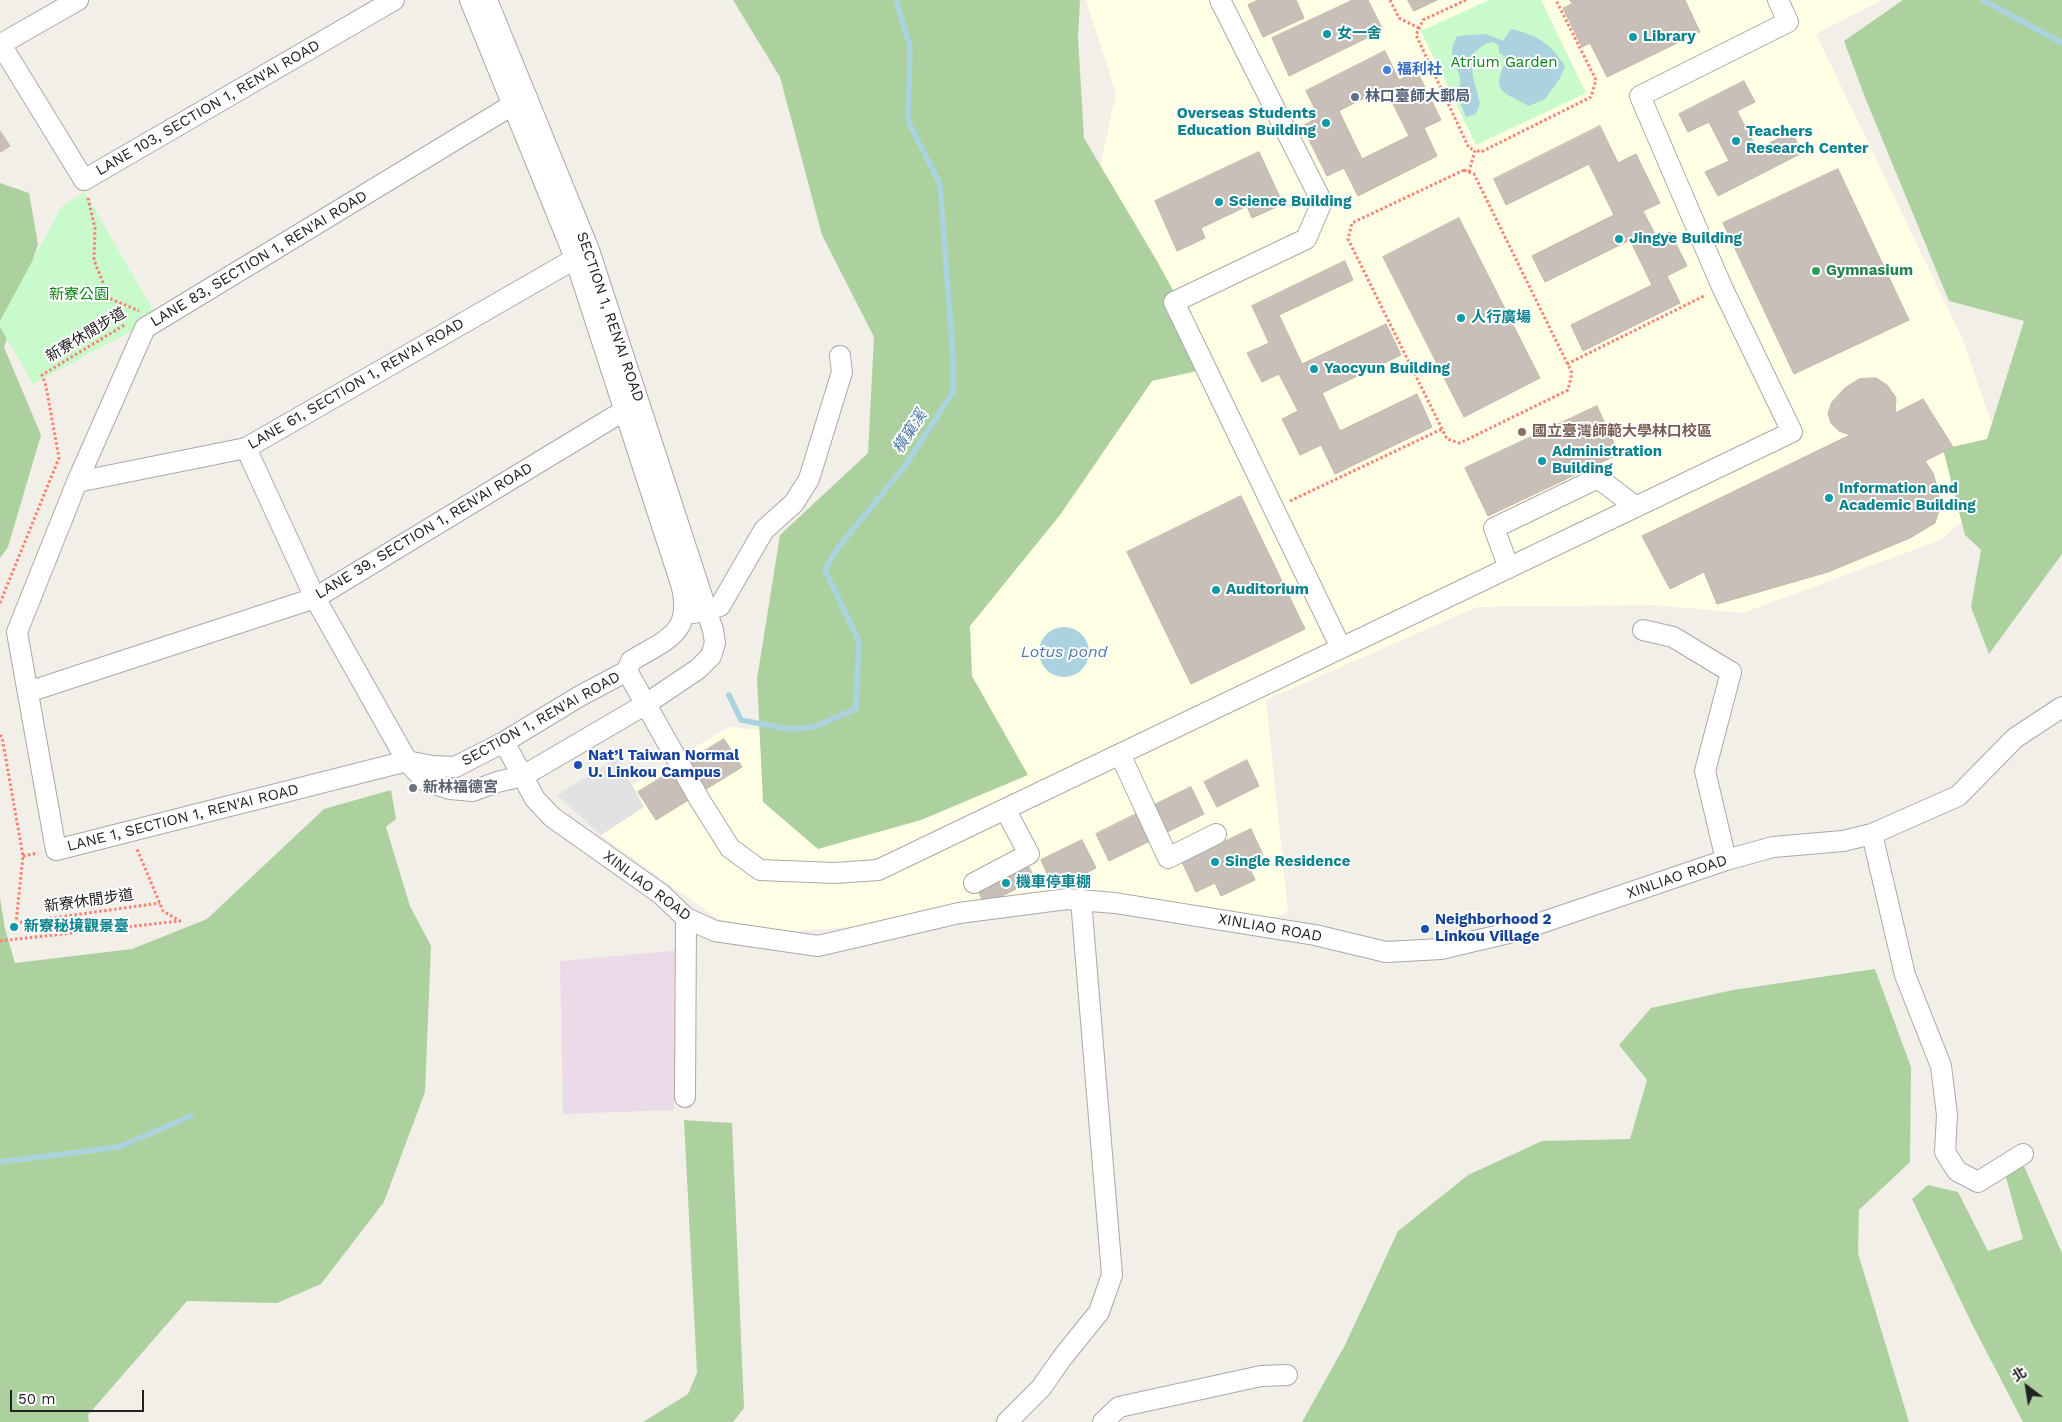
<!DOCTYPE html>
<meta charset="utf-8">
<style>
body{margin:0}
#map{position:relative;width:2062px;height:1422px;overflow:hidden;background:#f2efe9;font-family:"Work Sans","Noto Sans TC",sans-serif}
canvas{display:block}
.north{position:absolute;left:2002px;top:1362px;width:50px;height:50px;-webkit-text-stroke:4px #fff;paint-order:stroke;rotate:329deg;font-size:14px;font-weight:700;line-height:20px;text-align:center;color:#222}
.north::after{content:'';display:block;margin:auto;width:18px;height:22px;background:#222;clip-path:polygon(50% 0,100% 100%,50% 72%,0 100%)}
.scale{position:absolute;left:10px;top:1390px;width:134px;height:22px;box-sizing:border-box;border:2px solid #222;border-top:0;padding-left:6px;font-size:15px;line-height:18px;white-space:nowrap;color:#222;-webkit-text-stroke:4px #fff;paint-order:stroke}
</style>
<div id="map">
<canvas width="2062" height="1422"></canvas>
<div class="north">北</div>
<div class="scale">50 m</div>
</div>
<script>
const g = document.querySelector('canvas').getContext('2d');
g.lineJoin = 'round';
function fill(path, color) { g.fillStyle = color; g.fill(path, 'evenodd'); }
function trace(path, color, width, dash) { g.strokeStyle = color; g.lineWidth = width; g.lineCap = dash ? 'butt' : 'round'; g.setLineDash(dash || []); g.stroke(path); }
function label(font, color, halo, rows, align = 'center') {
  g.font = font + ' "Work Sans","Noto Sans TC",sans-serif'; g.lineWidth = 4; g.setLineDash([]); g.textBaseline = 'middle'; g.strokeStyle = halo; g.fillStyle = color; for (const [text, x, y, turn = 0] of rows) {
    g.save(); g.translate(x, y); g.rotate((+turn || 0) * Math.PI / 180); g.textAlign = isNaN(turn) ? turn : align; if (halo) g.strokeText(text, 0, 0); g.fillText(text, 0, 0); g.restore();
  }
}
fill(new Path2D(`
 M681,950l-7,160 -111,4 -3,-153z`), '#ebdbe8');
fill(new Path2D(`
 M1086,0h797l-67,34 147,306 48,141 -71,59 -197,73 -89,-8 -177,2 -211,93 22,211 -15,7 -200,-24 -197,31 -93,7 -65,-13 -117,-84 43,-28 -12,-22 97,-58 79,8 271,-469 37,-173z`), '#ffffe5');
fill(new Path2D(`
 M733,0h347l-2,38 6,100 73,123 58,106 -63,14 -92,134 -90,111 2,50 56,99 -107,45 -103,29 -55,-47 -6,-123 23,-144 88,-82 6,-116 -52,-102 -42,-158z
 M1903,0h159v554l-73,100 -18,-47 10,-57 -16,-15 -22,-86 44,-10 37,-118 -75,-20 -85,-206 -20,-54z
 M0,183l29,10 9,51 -34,103 37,88 -33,112 -8,11z
 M391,790l5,29 -10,8 24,79 21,40 -6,146 -41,110 -63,82 -44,19 -90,-2 -99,114 1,7h-89v-524l5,31 10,34 117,-14 75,-30 117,-110z
 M1875,969l36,98 -1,95 -51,48 -1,43 51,169h-607l43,-77 53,-114 70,-56 74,-34 88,-2 17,-59 -28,-35 32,-37 82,-18z
 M684,1120l48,3 12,285 -11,14h-90l45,-28 9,-21z
 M2024,1166l38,87v169h-39l-51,-98 -60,-125 16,-14 30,7 30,59 35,-12 -19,-69z`), '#add19e');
fill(new Path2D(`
 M1489,0h52l45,93 -110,52 -55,-114z
 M85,192l72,125 -124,67 -33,-57v-6l62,-115z`), '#c8facc');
fill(new Path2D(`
 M617,758l27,49 -43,28 -44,-40z`), '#e2e2e2');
fill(new Path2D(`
 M1511,29c29,7 38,14 54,37l-6,14 -14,19 -16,7c-29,-15 -38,-15 -22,-48l-8,-5v-7l-6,-4 -8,2 -14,11 2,22 7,26 -4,11 -10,3 -9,-22c9,-24 -4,-23 -5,-43 0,-5 3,-12 5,-16l29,-2 17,7z
 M1039 652a25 25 0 1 1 50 0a25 25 0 1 1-50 0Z`), '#aad3df');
trace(new Path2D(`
 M1983,0l79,43
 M729,695l12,25 48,9 25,-2 42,-18 3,-68 -34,-71 12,-21 68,-83 48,-74v-36l-13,-172 -32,-63 2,-74 -14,-47
 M0,1162l119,-15 72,-31`), '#aad3df', 5.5);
const building = new Path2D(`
 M1259,0h37l8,18 -41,19 -15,-32z
 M1353,0h15l15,30 -94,46 -17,-38z
 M1408,0h29l-23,11z
 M1570,0h115l15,32 -93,45 -17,-34 -8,4 -19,-39 9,-4z
 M1385,51l14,29 18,-9 24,49 -17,8 13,28 -79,40 -14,-28 -17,8 -25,-50 17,-9 -13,-26zM1385,88l24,48 -47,23 -23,-48z
 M1744,81l11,21 -18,9 20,38 35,-17 10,21 -84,43 -13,-24 24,-11 -20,-39 -21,10 -9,-18z
 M1600,126l18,37 18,-9 24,49 -17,8 14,27 13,-6 17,34 -20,10 13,27 -97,48 -12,-26 81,-40 -22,-45 -85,42 -13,-26 82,-41 -25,-51 -83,41 -12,-26z
 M0,131l10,15 -10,6z
 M1259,152l24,52 -31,14 -5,-12 -46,22 4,10 -28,13 -22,-50z
 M1838,169l71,151 -115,54 -71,-151z
 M1459,218l81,160 -76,39 -81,-160z
 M1345,261l8,19 -74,35 23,49 84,-40 15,31 -79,38 18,38 77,-37 15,33 -97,47 -14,-29 -21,10 -18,-36 16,-8 -19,-37 -17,8 -15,-29 22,-10 -17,-37z
 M1876,378l11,7 9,13 -1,15 28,-14 30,48 -28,14 8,12 5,17 2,17 -5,16 -25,15 -82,34 -111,32 -13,-32 -34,17 -28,-53 208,-101 -11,-4 -8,-8 -3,-10 4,-11 13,-14 14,-9z
 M1597,406l22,48 -131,62 -23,-48z
 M1241,496l64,133 -114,55 -64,-132z
 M724,739l18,28 -86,53 -18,-28z
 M1247,760l12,26 -42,21 -13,-25z
 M1191,787l13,27 -41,20 -13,-27z
 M1136,814l14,27 -41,20 -13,-27z
 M1251,829l12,26 -16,8 8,17 -34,16 -6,-13 -19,9 -14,-30z
 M1082,840l14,28 -42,21 -13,-29z
 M1026,861l9,18 -50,26 -9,-18z`);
fill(building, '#c7bfb8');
trace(building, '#c4b6ab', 1);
const minor = new Path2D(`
 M470,0l105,258 106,326c13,49 -14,55 -50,77l-4,10 -47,25 -76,46 -49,25 -23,-1 -25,-5 -351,89 -39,-218 60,-150 68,-154 369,-224 13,-7
 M1220,0l102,202 -16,37 -132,63 167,346
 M0,43l84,137 310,-180
 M1,44l77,-44
 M246,448l69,150 92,163 18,20 25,8 23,2 24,-9 26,-6 123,-72 52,-35 13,-13 4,-13 -2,-13 -124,-380 -102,-250
 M77,482l169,-34 339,-195
 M1509,568l-15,-40 104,-50 38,29
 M694,613l26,-7 44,-76 30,-27 15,-24 33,-107 -2,-16
 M1643,630l30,7 58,35 -26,99 21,89
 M627,671l74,131 29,46 30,22 75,3 43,-3 914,-438 -70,-145 -82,-191 148,-74 -10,-22
 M28,692l287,-94 320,-194
 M504,742l31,57 17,18 109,77 25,24 29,13 103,15 141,-33 108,-14 48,4 200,32 71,17 55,-3 76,-18 209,-71 47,-13 70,-6 29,-7 86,-38 57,-58 47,-31
 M1120,754l48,104 48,-24
 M1872,834l33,141 36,91 6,49 -2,37 12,19 21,11 45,-28
 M974,883l55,-29 -24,-45
 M685,1097l1,-179
 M1007,1422l34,-34 21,-30 37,-46 13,-37 -31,-375
 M1103,1422l16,-15 142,-31 26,-1`);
trace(minor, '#a9a9a9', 22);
trace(new Path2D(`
 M1390,0l9,18 20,10
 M1466,0l-43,20 -7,15 53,113 6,2
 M1464,170l10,4 98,199 -4,17 -108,53 -13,-4 -99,-200 4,-16z
 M1469,172l6,-22 6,2 110,-55 5,-17 -40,-80
 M88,198l7,30 -1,32 15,38 30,13
 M1567,364l139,-69
 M1290,501l152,-72
 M0,603l59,-145 -13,-72 -4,-11 84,-51
 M0,735l2,2 21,119 -7,67 144,-20
 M23,856l15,-3
 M0,941l180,-20 -17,-10 -26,-62`), '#fa8072', 3, [2.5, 2.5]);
trace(minor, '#fff', 20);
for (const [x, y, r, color] of [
 [1327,34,5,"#0f9aa8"],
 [1633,37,5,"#0f9aa8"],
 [1387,70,5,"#3f7fe0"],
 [1355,97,5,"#5c6f8a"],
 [1326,123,5,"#0f9aa8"],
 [1736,141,5,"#0f9aa8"],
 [1219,202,5,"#0f9aa8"],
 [1619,239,5,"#0f9aa8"],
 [1816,271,5,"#2e9e5b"],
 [1461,318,5,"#0f9aa8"],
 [1314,369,5,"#0f9aa8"],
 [1522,432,5,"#8d6e63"],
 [1542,461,5,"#0f9aa8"],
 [1829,498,5,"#0f9aa8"],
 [1216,590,5,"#0f9aa8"],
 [578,765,5,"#1a4fb4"],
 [413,788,5,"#6b7280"],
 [1215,862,5,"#0f9aa8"],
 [1006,883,5,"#0f9aa8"],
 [14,927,5,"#0f9aa8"],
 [1425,929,5,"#1a4fb4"]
]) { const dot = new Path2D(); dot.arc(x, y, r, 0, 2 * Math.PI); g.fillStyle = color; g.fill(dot); trace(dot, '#fff', 2); }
label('bold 15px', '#0d838f', '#fff', [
 ["女一舍",1337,34],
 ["Library",1643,37],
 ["Overseas Students",1316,114,"right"],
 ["Education Building",1316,131,"right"],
 ["Teachers",1746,132],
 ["Research Center",1746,149],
 ["Science Building",1229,202],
 ["Jingye Building",1629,239],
 ["人行廣場",1471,318],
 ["Yaocyun Building",1324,369],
 ["Administration",1552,452],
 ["Building",1552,469],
 ["Information and",1839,489],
 ["Academic Building",1839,506],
 ["Auditorium",1226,590],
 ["Single Residence",1225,862],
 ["機車停車棚",1016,883],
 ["新寮秘境觀景臺",24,927]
], 'left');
label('15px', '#0c8416', '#fff', [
 ["Atrium Garden",1504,63],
 ["新寮公園",79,295]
]);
label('bold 15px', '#366cbe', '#fff', [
 ["福利社",1397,70]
], 'left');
label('bold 15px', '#4e5e75', '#fff', [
 ["林口臺師大郵局",1365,97]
], 'left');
label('15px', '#222', '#fff', [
 ["LANE 103, SECTION 1, REN'AI ROAD",208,108,-30],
 ["LANE 83, SECTION 1, REN'AI ROAD",259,259,-31],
 ["SECTION 1, REN'AI ROAD",610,317,71],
 ["新寮休閒步道",86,335,-31],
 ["LANE 61, SECTION 1, REN'AI ROAD",356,384,-30],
 ["LANE 39, SECTION 1, REN'AI ROAD",424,531,-31],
 ["SECTION 1, REN'AI ROAD",541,719,-29],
 ["LANE 1, SECTION 1, REN'AI ROAD",183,818,-14],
 ["XINLIAO ROAD",1677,877,-19],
 ["XINLIAO ROAD",647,886,37],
 ["新寮休閒步道",89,901,-8],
 ["XINLIAO ROAD",1270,928,10]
]);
label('bold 15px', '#27864d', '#fff', [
 ["Gymnasium",1826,271]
], 'left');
label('bold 15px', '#785e54', '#fff', [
 ["國立臺灣師範大學林口校區",1532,432]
], 'left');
label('bold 15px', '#164399', '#fff', [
 ["Nat’l Taiwan Normal",588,756],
 ["U. Linkou Campus",588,773],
 ["Neighborhood 2",1435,920],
 ["Linkou Village",1435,937]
], 'left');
label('bold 15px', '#5b616d', '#fff', [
 ["新林福德宮",423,788]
], 'left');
label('italic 16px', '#4a7aab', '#fff', [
 ["橫窠溪",910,432,-57],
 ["Lotus pond",1064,652]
]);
</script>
